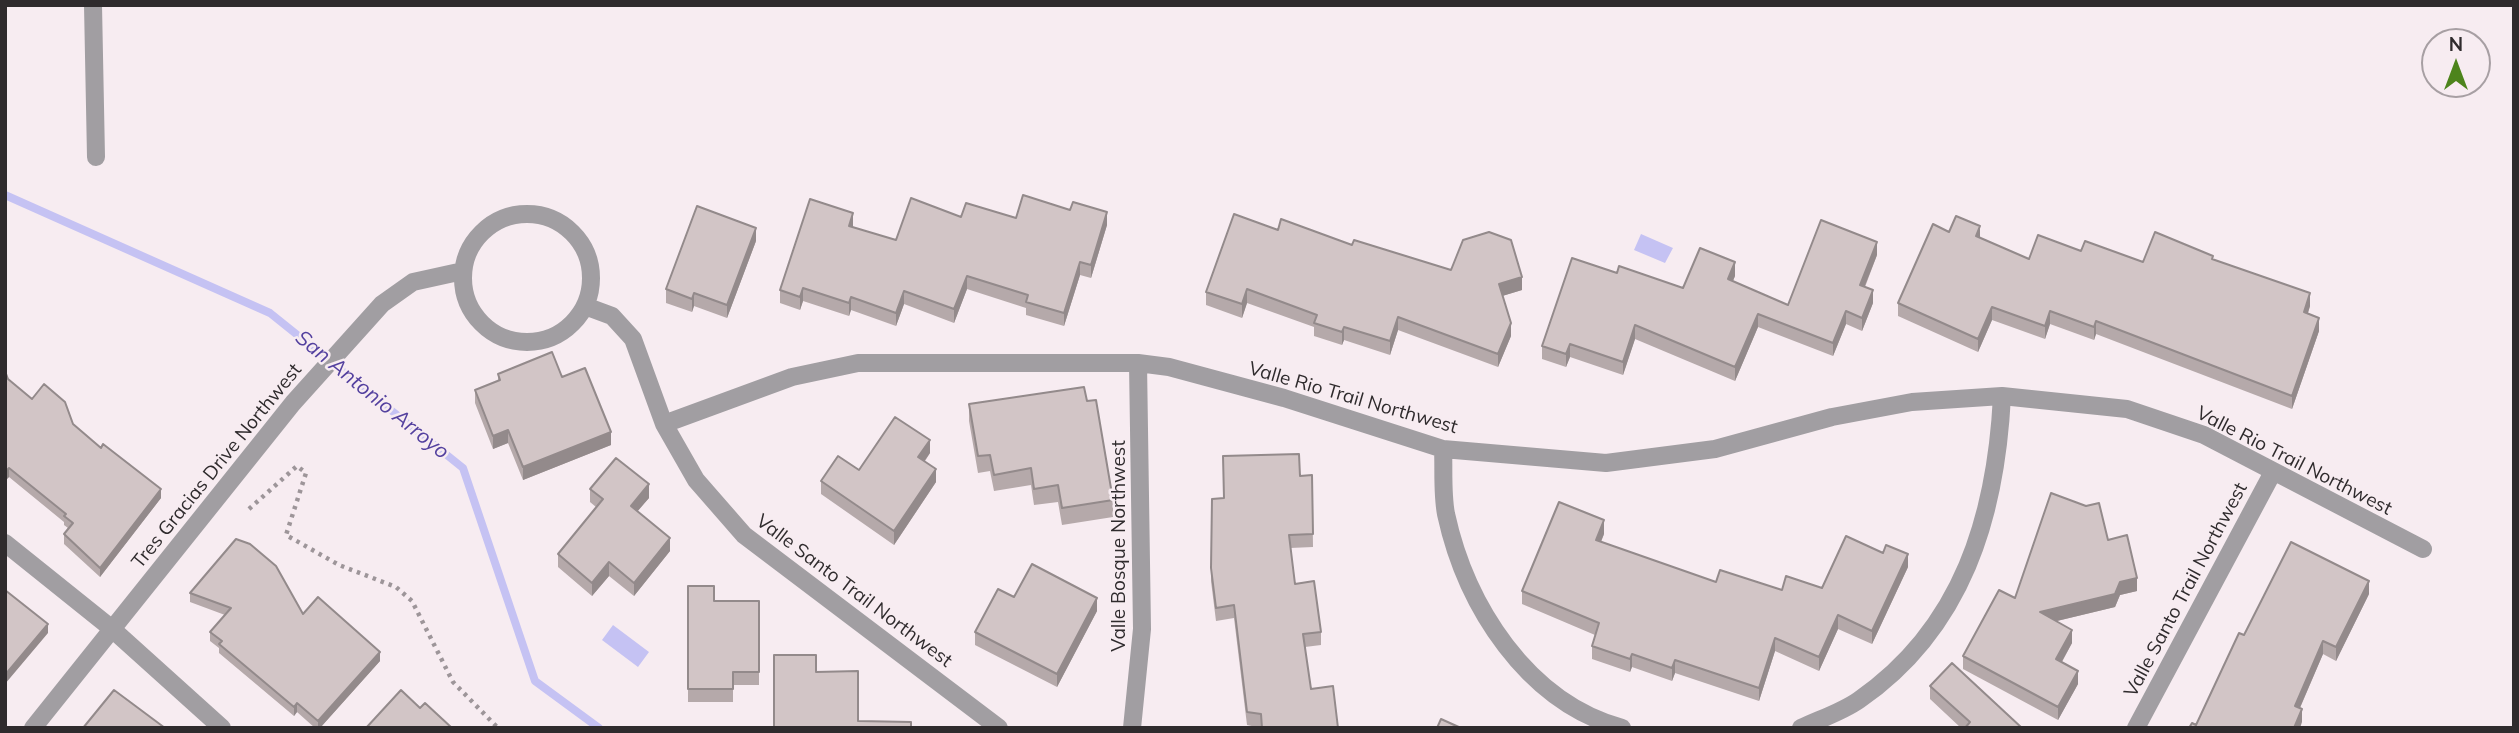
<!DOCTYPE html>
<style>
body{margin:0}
#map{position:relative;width:2519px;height:733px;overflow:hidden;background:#f7ecf1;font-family:Mulish,sans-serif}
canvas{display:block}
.frame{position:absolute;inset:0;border:7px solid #2f2b2d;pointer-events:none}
.north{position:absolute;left:2421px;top:28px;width:70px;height:70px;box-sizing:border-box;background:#f7ecf1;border:2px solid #a79fa3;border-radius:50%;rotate:0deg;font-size:19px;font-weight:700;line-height:28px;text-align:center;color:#2f2b2d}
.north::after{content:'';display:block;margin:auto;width:24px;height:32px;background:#4d841c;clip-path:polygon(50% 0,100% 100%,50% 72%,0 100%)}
</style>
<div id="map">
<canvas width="2519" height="733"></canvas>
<div class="frame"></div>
<div class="north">N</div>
</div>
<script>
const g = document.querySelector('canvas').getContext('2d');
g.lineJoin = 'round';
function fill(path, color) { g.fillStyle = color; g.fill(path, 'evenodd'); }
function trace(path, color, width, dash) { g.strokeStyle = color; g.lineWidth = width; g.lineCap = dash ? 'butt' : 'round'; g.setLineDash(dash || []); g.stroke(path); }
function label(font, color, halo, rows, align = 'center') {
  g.font = font + ' Mulish,sans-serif'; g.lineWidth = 5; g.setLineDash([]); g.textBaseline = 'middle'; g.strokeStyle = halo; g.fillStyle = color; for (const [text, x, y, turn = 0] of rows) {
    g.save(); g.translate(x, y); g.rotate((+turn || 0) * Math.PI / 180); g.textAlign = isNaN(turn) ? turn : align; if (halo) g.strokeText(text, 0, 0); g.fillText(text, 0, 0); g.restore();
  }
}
fill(new Path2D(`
 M1641,234l32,14 -8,15 -31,-13z
 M613,625l36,27 -11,15 -36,-27z`), '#c5c2f3');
trace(new Path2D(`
 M5,195l265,118 193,155 72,213 64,47`), '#c5c2f3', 8);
trace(new Path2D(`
 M249,509l48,-43 9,7 -20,62 53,30 57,22 16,14 41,81 45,46`), '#9d9599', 4.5, [3.5, 5]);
trace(new Path2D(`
 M93,5l3,152
 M463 278a64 64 0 1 1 128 0a64 64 0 1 1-128 0Z
 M585,306l27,10 21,23 31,85 32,56 48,55 255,193
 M664,424l128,-47 66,-14h280l31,4 115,31 159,51 163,14 109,-14 117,-32 80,-15 90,-6 125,13 77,26 219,114
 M1443,449c1,21 -1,44 3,65 20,92 81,188 176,214
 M5,543l106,85 111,100
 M33,728l260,-325 89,-99 31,-22 50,-11
 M1132,728l10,-99 -4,-266
 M1801,728c19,-9 41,-16 58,-28 104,-72 137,-184 143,-304
 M2136,728l137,-256`), '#a19ea2', 18);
fill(new Path2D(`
 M961,217l55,1 91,7 -16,53 -11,-3 -16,51 -38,-11v-7l-59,-19 -13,34 -50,-19 -8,22 -45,-16 -2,6 -46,-15 -3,9 -20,-7v-13l73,-63 43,13z
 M1278,230l74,15 99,25 71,20 -20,6 9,40 -13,31 -100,-37 -8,25 -46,-15 -2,5 -28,-9v-9l-67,-24 -5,15 -36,-13v-13z
 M1949,232l31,6 49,21 52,-8 62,11 70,-3 97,47 -2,7 11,18 -27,78 -196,-75 -2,6 -44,-16 -5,15 -53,-19 -14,32 -80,-36v-13z
 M756,241l-29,77 -33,-12 -2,6 -26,-9v-14z
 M1877,255l-12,32 8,16 -11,28 -16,-7 -13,32 -75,-29 -23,54 -100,-42 -12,36 -53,-18 -4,10 -24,-8v-13l141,-58 52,-12 -2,5 55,24z
 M5,371l3,8 24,20 41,25 88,74 -61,79 -36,-33v-10l4,-6 -4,-3v-3l-55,-45 -4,4z
 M498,374l64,3 49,68 -88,35 -15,-37 -15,6 -18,-46v-13l23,-9z
 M1087,401l26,99v17l-51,8 -4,-23 -24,3 -3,-20 -37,6 -4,-20 -12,2 -9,-52v-17z
 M930,453l-5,8 11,21 -42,63 -73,-51v-13l38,-11z
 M1312,475l1,72 -23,1 5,36 26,48v13l-16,2 6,42 27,39h-77l-14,-3 -13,-107 -18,3 -5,-40 1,-82 12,-1 76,-22z
 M590,489l59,9 -12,13 33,40 -36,45 -25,-20 -17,20 -34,-29v-13l38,-47 -6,-5z
 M1604,534l-3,8 115,40 66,8 40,-2 86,-21 -36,77 -34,-15 -19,42 -44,-20 -16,50 -84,-28 -3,8 -40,-14 -2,5 -38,-13v-13l3,-11 -73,-31v-13z
 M2108,540l29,51 -17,4 -5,12 -58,14 15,22 -10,19 16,22 -20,36 -95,-51v-13l52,-58z
 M688,586l26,15h45v84h-26v17h-45z
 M190,593l113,21 77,47 -60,67h-5l-18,-16 -3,4 -75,-63v-5l-9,-7v-9l15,-17 -35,-13z
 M2369,594l-33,67 -13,-7 -23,54 2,14 -106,3 48,-90z
 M1014,597l83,14 -40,76 -82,-42v-13z
 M1930,686l92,42h-61l-31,-29z`), '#b5a9aa');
fill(new Path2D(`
 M1107,212v13l-16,53v-13z
 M853,213v13l-4,13v-13z
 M1980,226v13l-4,-3z
 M756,228v13l-29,77v-13z
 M1877,242v13l-17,43v-13z
 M1080,262v13l-16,51v-13z
 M1735,262v14l-7,16v-13z
 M967,276v13l-13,34v-14z
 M1522,277v13l-23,7v-13z
 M803,288v13l-3,9v-13z
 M1247,289v14l-5,15v-14z
 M1873,290v13l-11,28v-13z
 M904,291v13l-8,22v-13z
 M694,293v13l-2,6v-13z
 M2310,293v13l-6,19v-13z
 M851,297v13l-2,6v-13z
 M1992,307v13l-14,32v-13z
 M1846,311v13l-13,32v-13z
 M2050,311v13l-5,15v-13z
 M1758,314v13l-23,54v-14z
 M1398,317v13l-8,25v-14z
 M2319,318v13l-27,78v-13z
 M2096,321v13l-2,6v-13z
 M1511,323v13l-13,31v-13z
 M1635,325v14l-12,36v-13z
 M1344,327v13l-2,5v-13z
 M1570,344v13l-4,10v-13z
 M508,430v13l-15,6v-13z
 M611,432v13l-88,35v-13z
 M930,440v13l-12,17v-13z
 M9,468v9l-4,4v-9z
 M936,469v13l-42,63v-14z
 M649,484v14l-18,21v-13z
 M161,489v9l-61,79v-9z
 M1604,520v14l-8,19v-13z
 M670,538v13l-36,45v-13z
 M1908,554v13l-36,77v-13z
 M609,562v14l-17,20v-13z
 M2137,578v13l-17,4 -5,12 -75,18v-13l80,-30z
 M2369,581v13l-33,67v-14z
 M1097,598v13l-40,76v-13z
 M1838,615v14l-19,42v-14z
 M48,624v9l-43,51v-9z
 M2072,630v13l-16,29v-13z
 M1775,638v13l-16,50v-13z
 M2323,641v13l-28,65v-13z
 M380,652v9l-60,67h-2v-7z
 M1632,654v13l-2,5v-13z
 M1675,660v13l-3,8v-13z
 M2078,671v13l-20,36v-13z
 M297,703v9l-3,4v-9z
 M2302,709v13l-2,6h-6z`), '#938a8b');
const building = new Path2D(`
 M1023,195l47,15 3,-8 34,10 -16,53 -11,-3 -16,51 -38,-11 2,-7 -61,-19 -13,33 -50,-18 -8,22 -45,-16 -2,6 -46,-15 -3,9 -20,-7 30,-91 43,14 -4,13 47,14 15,-42 50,19 5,-14 50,15z
 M697,206l59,22 -29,77 -33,-12 -2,6 -26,-10z
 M1234,214l44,16 3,-11 71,26 2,-5 97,30 12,-30 26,-8 22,8 11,37 -23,7 12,39 -13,31 -100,-37 -8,24 -46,-14 -2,5 -28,-9 3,-8 -70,-26 -5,15 -36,-12z
 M1956,216l24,10 -4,10 53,23 9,-24 43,16 4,-10 58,21 12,-30 58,24 -1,3 98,34 -6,19 15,6 -27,78 -196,-75 -2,6 -44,-16 -5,15 -53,-19 -14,32 -80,-36 35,-79 16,8z
 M1821,220l56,22 -17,43 13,5 -11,28 -16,-7 -13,32 -75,-29 -23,53 -100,-42 -12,37 -53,-18 -4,10 -24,-8 30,-88 45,15 2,-7 64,22 17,-40 35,14 -7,17 60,26z
 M552,352l10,25 23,-9 26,64 -88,35 -15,-37 -15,6 -18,-46 25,-10 -2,-6z
 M5,371l3,8 24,20 12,-15 21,18 8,22 28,24 2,-4 58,45 -61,79 -36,-34 9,-11 -9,-7 2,-2 -57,-46 -4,4z
 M1084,387l3,14 9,-1 17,100 -51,8 -4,-23 -24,4 -3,-21 -37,7 -4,-20 -12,1 -9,-52z
 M895,417l35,23 -12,17 18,12 -42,62 -73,-50 17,-25 21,14z
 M1299,454l1,22 12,-1 1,59 -24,1 6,49 19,-3 7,51 -18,2 8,55 22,-3 5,42h-76l-1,-14 -14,-2 -13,-107 -18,3 -5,-40 1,-69 12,-1 -1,-42z
 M616,458l33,26 -18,22 39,32 -36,45 -25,-21 -17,21 -34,-29 45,-55 -13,-10z
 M2051,493l35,13 13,-3 9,37 19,-5 10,43 -17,4 -5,12 -75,18 32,18 -16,29 22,12 -20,36 -95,-51 36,-66 16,8z
 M1559,502l45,18 -8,20 120,42 4,-12 62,20 4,-14 36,12 24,-52 37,17 3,-8 22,9 -36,77 -34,-16 -19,42 -44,-19 -16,50 -84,-28 -3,8 -40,-14 -2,5 -38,-13 7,-23 -77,-32z
 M236,539l14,5 26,22 27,48 15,-17 62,55 -62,69 -21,-18 -3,4 -75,-63 3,-3 -12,-9 21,-24 -41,-15z
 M2291,542l78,39 -33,66 -13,-6 -28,65 7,3 -8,19h-105l3,-5 4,2 43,-92 5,2z
 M1032,564l65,34 -40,76 -82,-42 23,-43 16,8z
 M688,586h26v15h45v71h-26v17h-45z
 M5,590l43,34 -43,51z
 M774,655h42v17l42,-1v50l53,1v6h-137z
 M1952,663l70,65h-57l5,-6 -40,-36z
 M114,690l51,38h-82z
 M401,690l19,18 5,-5 27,25h-86z
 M1441,719l20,9h-24z`);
fill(building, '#d2c5c6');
trace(building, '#938a8b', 2);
label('19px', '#2f2b2d', '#f7ecf1', [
 ["Valle Rio Trail Northwest",1353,398,16],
 ["Valle Rio Trail Northwest",2294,461,27],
 ["Tres Gracias Drive Northwest",217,466,-51],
 ["Valle Bosque Northwest",1119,546,-90],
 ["Valle Santo Trail Northwest",2186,590,-62],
 ["Valle Santo Trail Northwest",854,591,37]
]);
label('italic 21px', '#54419f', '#f7ecf1', [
 ["San Antonio Arroyo",372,395,39]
]);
</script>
